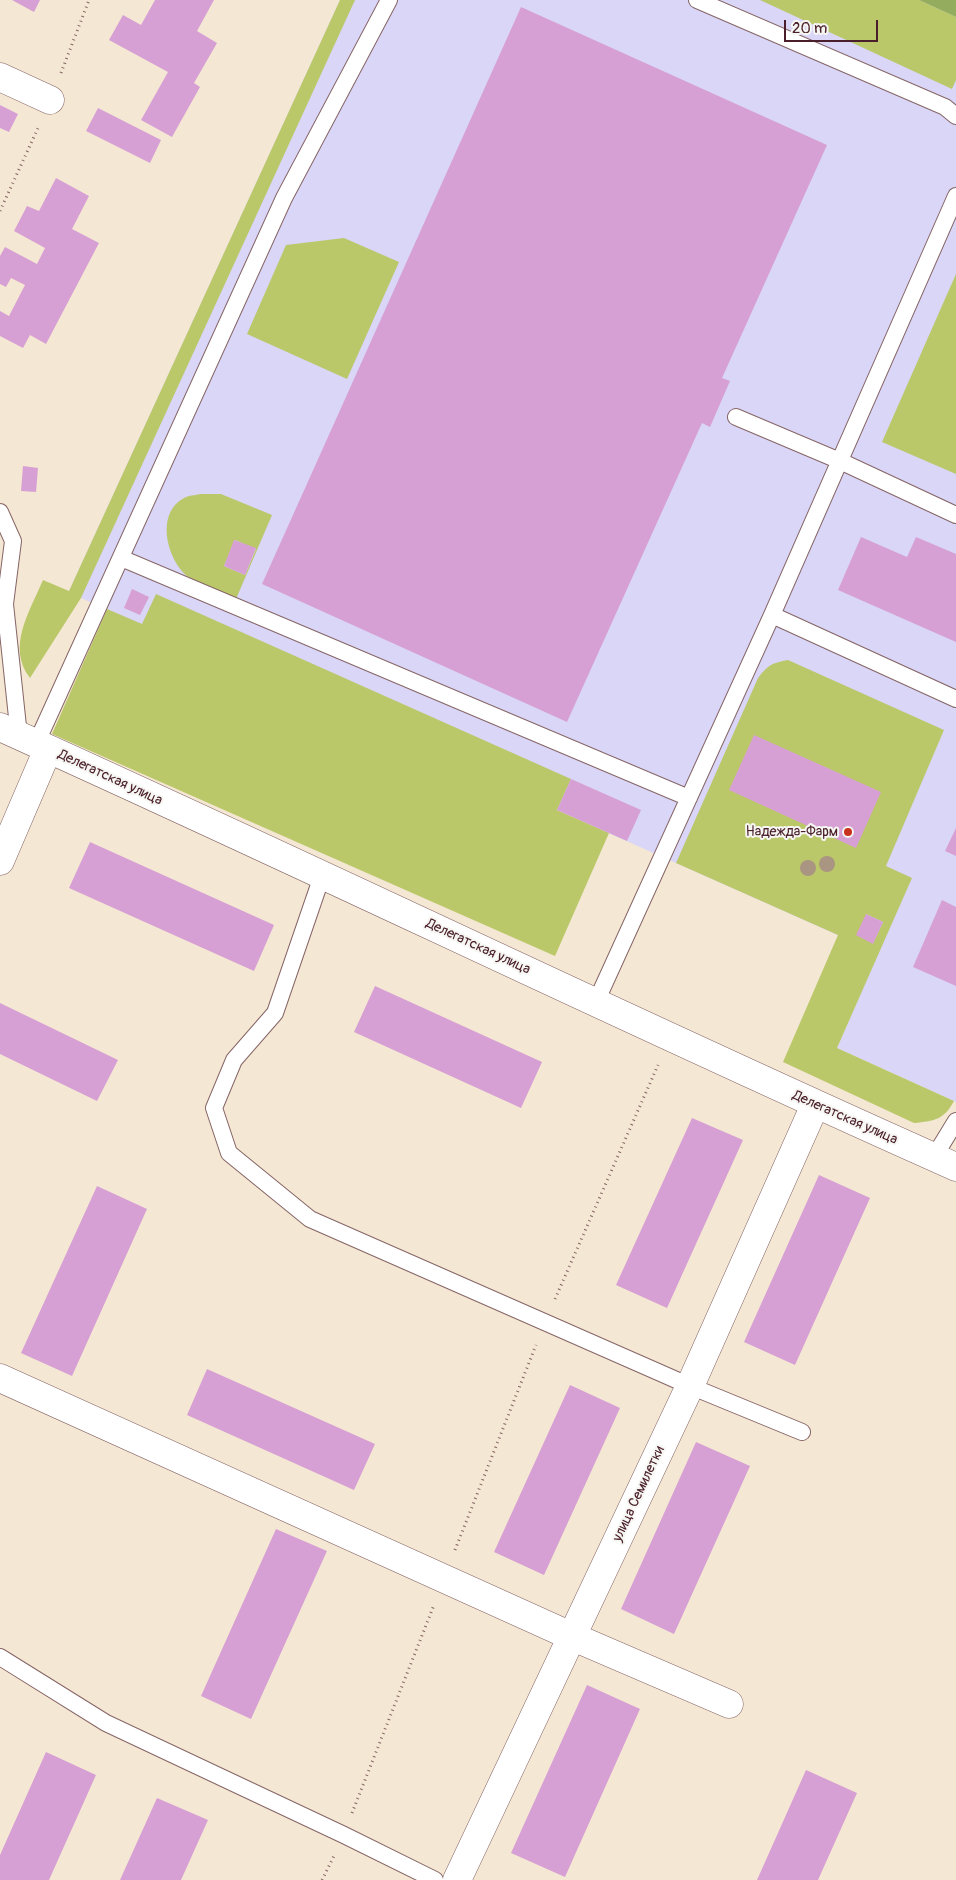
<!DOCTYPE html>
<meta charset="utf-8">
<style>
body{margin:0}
#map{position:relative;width:956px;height:1880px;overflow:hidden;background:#f4e7d3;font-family:Pangolin,sans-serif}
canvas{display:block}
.scale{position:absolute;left:784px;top:20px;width:94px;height:22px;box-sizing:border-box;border:2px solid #4a1f2b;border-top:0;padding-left:6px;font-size:15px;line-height:18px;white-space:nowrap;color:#4a1f2b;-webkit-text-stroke:4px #f6f6f2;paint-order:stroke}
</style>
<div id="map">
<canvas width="956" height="1880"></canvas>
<div class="scale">20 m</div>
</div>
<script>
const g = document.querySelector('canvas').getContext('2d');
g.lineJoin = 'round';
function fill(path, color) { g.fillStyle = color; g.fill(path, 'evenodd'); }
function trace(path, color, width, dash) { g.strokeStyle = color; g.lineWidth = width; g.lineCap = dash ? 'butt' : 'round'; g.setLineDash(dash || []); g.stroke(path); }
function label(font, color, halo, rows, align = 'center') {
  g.font = font + ' Pangolin,sans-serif'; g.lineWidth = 4; g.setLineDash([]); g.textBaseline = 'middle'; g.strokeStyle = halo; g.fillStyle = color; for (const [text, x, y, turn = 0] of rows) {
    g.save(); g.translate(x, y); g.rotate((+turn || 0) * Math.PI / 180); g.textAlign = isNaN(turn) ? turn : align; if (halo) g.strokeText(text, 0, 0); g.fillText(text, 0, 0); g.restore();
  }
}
fill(new Path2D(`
 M340,0h579l37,17v1085l-119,-54 41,-95 -797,-355 -12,-7z`), '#d9d6f7');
fill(new Path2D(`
 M340,0h15l-274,598 -51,80c-24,-31 0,-67 13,-98l26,11z
 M760,0h159l37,17v63l-4,9z
 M344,238l55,24 -52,117 -100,-45 39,-89z
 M956,274v200l-74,-32z
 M201,494h20l51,21 -36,84c-16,-7 -35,-12 -49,-23 -21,-18 -32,-65 -1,-79 5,-2 11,-2 15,-3zM235,540l21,9 -11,26 -21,-9z
 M156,594l415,185 -14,31 52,23 -54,123 -503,-222 55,-125 35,15z
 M788,660l156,70 -58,136 26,12 -75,170 117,53c-10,19 -20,20 -40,22l-131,-61 55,-127 -162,-72 82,-185c10,-13 14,-15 30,-18zM866,914l17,8 -10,21z`), '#bbc86a');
fill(new Path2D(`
 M919,0h37v17z`), '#94ac5e');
fill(new Path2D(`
 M12,0h28l-6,12z
 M155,0h59l-17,31 20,12 -23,40 6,4 -28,50 -31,-17 27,-48 -59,-32 14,-25 18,10z
 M521,7l306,138 -105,233 8,3 -20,46 -8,-4 -135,299 -305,-138z
 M0,105l18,9 -9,18 -9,-4z
 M98,108l63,32 -11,23 -64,-32z
 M56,178l33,18 -17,33 27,14 -53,101 -16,-9 -7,13 -23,-12v-25l9,5 16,-31 -14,-7 -5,9 -6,-3v-28l5,-9 32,17 8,-16 -31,-17 13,-25 12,5z
 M23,466l15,2 -2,24 -15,-1z
 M861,537l46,20 9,-20 40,17v88l-118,-52z
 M234,540l22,8 -11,27 -21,-9z
 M132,589l17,8 -9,18 -16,-7z
 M754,735l127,57 -25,56 -127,-58z
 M571,779l70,31 -14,31 -70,-31z
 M956,828v28l-11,-5z
 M90,842l184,83 -20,46 -185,-83z
 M942,900l14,7v79l-43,-19z
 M866,914l17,8 -10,22 -17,-9z
 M375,986l167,76 -21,46 -167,-76z
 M0,1003l118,57 -21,41 -97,-47z
 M692,1118l51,22 -76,168 -51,-23z
 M819,1175l51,23 -75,167 -51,-23z
 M97,1186l50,23 -75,167 -51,-23z
 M207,1369l168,75 -21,46 -167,-75z
 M570,1385l50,23 -76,167 -50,-23z
 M696,1442l54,24 -76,168 -53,-25z
 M276,1529l51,22 -76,168 -50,-23z
 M587,1685l53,24 -75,168 -54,-24z
 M46,1752l50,23 -47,105h-49v-25z
 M806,1770l51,23 -39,87h-61z
 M157,1798l51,22 -27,60h-61z`), '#d7a0d4');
const lane = new Path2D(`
 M697,0l248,107 11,9
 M736,417l104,44 116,54
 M0,512l13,29 -8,63 14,132
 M121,558l568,240
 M772,615l184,84
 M36,744l248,-546 105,-198
 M322,876l-47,137 -41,47 -20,48 15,45 81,66 380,167 112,46
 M596,1002l176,-387 184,-419
 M934,1157l22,-36
 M0,1657l106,66 238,112 91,45`);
const street = new Path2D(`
 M0,77l50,23
 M0,727c320,144 636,298 956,440
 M0,861l48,-112
 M0,1378l571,258 158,68
 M457,1880l233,-494 125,-281`);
trace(lane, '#866566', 18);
trace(street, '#866566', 29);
trace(new Path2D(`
 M61,73l28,-73
 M0,211l38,-83
 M555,1299l103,-234
 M455,1550l81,-205
 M352,1813l82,-208
 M322,1880l12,-24`), '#866566', 3, [1, 4]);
trace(lane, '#fff', 16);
trace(street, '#fff', 28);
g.fillStyle = '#a99581';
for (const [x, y] of [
 [827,864],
 [808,868]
]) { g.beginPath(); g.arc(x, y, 8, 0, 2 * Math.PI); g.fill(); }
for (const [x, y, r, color] of [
 [848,832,5,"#c8321e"]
]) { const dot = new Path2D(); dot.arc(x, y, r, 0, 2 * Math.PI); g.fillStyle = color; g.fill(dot); trace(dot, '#f6f6f2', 2); }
label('14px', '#4a1f2b', '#f6f6f2', [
 ["Делегатская улица",110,778,25],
 ["Делегатская улица",478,947,25],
 ["Делегатская улица",845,1118,24],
 ["улица Семилетки",639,1494,-65]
]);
label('14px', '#4a1f2b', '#f6f6f2', [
 ["Надежда-Фарм",838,832]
], 'right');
</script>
